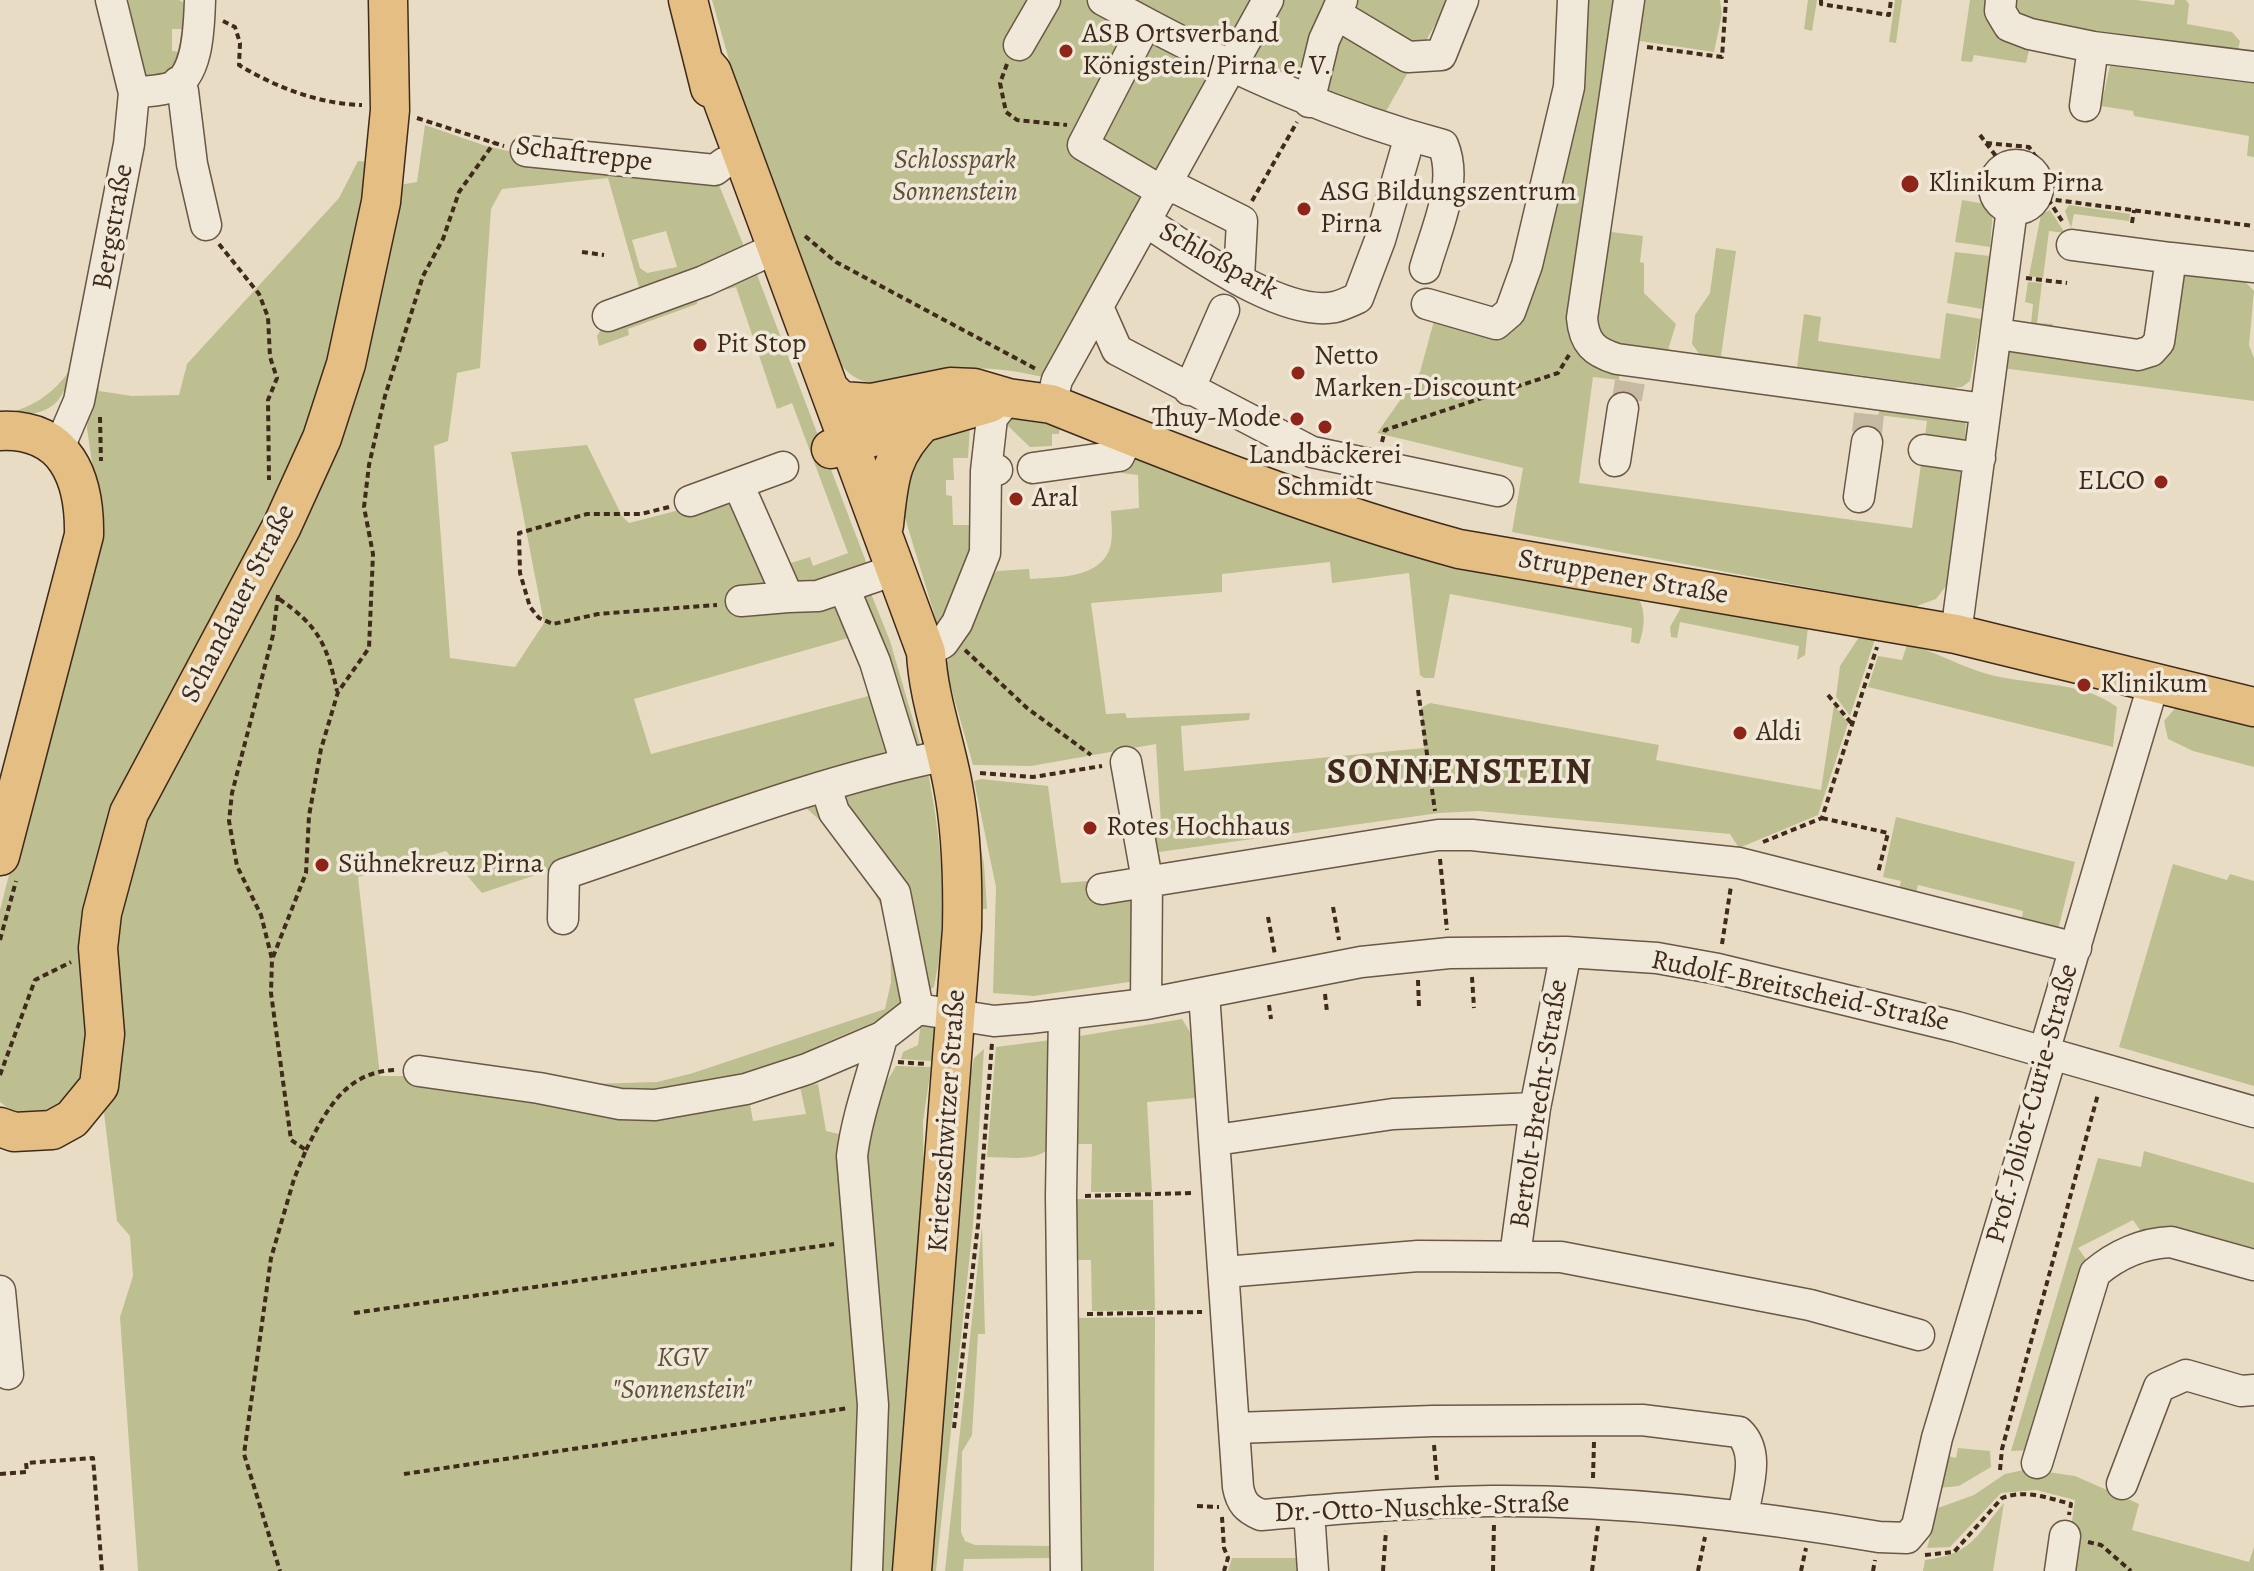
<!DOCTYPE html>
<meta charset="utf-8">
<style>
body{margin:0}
canvas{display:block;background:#e8ddc4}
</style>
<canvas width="2254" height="1571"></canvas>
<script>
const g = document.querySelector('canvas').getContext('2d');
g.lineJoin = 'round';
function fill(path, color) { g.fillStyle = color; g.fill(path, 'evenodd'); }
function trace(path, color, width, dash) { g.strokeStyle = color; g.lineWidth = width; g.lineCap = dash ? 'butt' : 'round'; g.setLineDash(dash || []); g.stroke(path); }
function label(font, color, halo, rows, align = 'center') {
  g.font = font + ' Alegreya,serif'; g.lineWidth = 7; g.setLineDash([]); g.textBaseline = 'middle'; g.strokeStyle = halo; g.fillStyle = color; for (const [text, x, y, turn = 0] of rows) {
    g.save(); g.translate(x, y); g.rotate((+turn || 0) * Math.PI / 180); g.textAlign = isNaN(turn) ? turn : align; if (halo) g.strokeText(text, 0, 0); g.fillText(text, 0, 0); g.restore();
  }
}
fill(new Path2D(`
 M128,0h51l10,6 -2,23h-15v22l13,1 -10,24 -29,2 -6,-4 2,-8z
 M712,0h737l-77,136 -152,-64 -177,305c-62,-14 -92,-10 -154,3l-3,4c-31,0 -40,-11 -57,-35l-96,-275z
 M1582,0h35l-48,327 51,45 -1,8 -26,-3 -14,106 333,45 10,-71 40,5 -16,124 -10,13 -22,8 -402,-75 11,-64 -146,-35 43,-61 15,-55 77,16 19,-66z
 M1633,0h87l2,14 -8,38 -87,-13z
 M1808,0h9l-5,31 -8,-2z
 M1895,0h7l-6,43 -7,-1z
 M1970,0h18l42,46 -4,17 -52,-8 -2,7 -11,-1z
 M2008,0h128l38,5 1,-5h11l3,4 -2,20 45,8 8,9 -4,17 -207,-30z
 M2111,61l143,18v78l-7,-1 2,-20 -115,-20 -1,-5 -32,-5z
 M425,125l61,21 40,9 189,20 28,69v5l-102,45 -33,-116 -106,11 -11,20 -11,159 -23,5 -9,68 -14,5 16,212 65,9 29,-44 -33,-171 76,-7 35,71 7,7 97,-25 50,111 70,-7 13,33 -225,64 17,55 225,-60 15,62 -409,137 -36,-42 -88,26 22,199h41l58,10 269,7 5,28 53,-7 -6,-27 18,-3 8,47 13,3 3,21 54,-89 35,1 -8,55 1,78 -25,371h-761l-18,-254 13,-41 -3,-40 -13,-15 -13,-108 5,-12 4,-155 17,-97 163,-314 100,-349 24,-4zM666,231l11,36 -30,6 -7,-5 -8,-28z
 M358,161l14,1 -3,38 -59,232 -193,374 -28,269c-21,25 -57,55 -89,27v-192l92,-360 4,-59 -9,-63 5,-52 7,2v13l33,5 47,-1 8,-31 152,-166z
 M2029,181l2,8 -7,11 -19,-6 -1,-8 14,2z
 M1962,200l23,4 8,7 -3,36 -35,-5z
 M2069,205l61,9 -1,7 -55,-7 -3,14 -6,-17z
 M2050,210l15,23 -16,-2 -6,47 -14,-2 12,-62z
 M1603,231l40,5 -3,26 4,1v30l32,31 -8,26 -8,3 -54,-8 -15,-26z
 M1716,248l20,3 -15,105 76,11 7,-53 17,3 -3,24 122,18 6,-46 35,6 -11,62 -8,6 -10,1 -100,-14 -1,5 -148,-20 -11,-15 3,-29 15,-22z
 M1955,252l35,4 -8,53 -35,-6z
 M756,272l112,295 -69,20 -18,-21 29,-9 3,9 35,-13 -56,-150 -15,6 -41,-122 -15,4 1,-7z
 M2184,274l56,2 14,15 -5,54 5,13v43l-252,-33 6,-18 140,14z
 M2028,282l14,1 -5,40 16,1 -1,4 -21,-4 2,-20 -8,-2z
 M698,297l-1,7 -69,25 1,6 -30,11 -2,-10 7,-12z
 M70,370c-7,41 -28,46 -67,45 30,-8 49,-20 67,-45z
 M1882,405l84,15 -1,22 -40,-5 2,-16 -49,-6z
 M1007,418l53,8 -1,8h-7v12l-22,1 -23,-22z
 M970,426l-2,32h-15l1,22h-8v15l6,1 1,29h18l1,28 -33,77 -37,-122 16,-67z
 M1139,452l317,108 184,41c6,14 4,29 -1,43l-8,-2 1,-14 -182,-34 -16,84h-10l-4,-3 -11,-102 -77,10 -2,-21 -108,12v18l-131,11 15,111 19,-1 2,5 123,-5 -1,7 -68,6 3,45 240,-23 -3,-40 9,-5 229,42 -3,15 165,30 13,-85 14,18 -30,92 -79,33 -9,-14 -251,-23 -40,2 -280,39 4,21 -18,-45 16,-5 -5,-79 -125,22 -58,-1 -28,-99 44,-86 8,-9 32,-2 1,10c27,-2 75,0 81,-36 2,-10 0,-22 0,-32l28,-3 -1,-33 -17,-2z
 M859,590l11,1 20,50 31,106 -4,8z
 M1682,606l126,21 -3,28 -8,5 2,-14 -119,-24 -3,16 -6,-1 -1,-10z
 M1861,634l15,2 -26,80 -14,-19 4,-31z
 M1907,645c26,5 46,18 71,26 44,16 100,7 139,36l-4,40 -245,-60 10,-31 24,4z
 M2178,705l76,12v50l-61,-16 -25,-12 -4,-18z
 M927,767c14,71 23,149 7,220l-5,3 -87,-186 7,-14z
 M981,779l67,7 13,97 28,-2 1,12 45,-4 1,92 -102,15 -41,-3 3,-106 -22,-106z
 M808,803l18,11 64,82 12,103 -4,13 -78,33 -1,9 -164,47 -65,-17 67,-2 36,-9 192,-64 6,-27 -1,-59 -38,-73 -50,-46z
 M1896,817l179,45 -18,72 -36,-9 2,-14 -105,-26 -3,13 -17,-4 3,-13 -18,-4z
 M976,827l8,37 3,45h-4z
 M2173,864l54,16 3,-6 24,7v205l-135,-39z
 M936,1018l-4,43 -31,-2 2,-7 15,-7 3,-24z
 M1182,1019l8,13 6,66 -49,4 5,90h-61l1,-48h-24l6,-107z
 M1051,1040l3,105c-17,18 -43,12 -67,12l9,-110z
 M984,1049l-11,176 -37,346h-13l42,-492h5l4,-21z
 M2144,1151l110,32v73l-112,-23 -9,-13 -55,28 10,14 -54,188 -23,1 87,-293 43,9z
 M1069,1199l84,1 2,110 -63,1 -1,-51h-22z
 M982,1226l3,108h-7l-6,101 -10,17 -1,80 4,9 10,4 78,1 -1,12 -88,1 -1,12h-18z
 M1155,1317l-1,254h-82l-2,-253z
 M1958,1448l32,3 1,16 -32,19 -20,2 1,-34 16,4z
 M2028,1469l47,7 64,28 -7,26 117,32 5,-15v24h-189l10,-71 -39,-10 -35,3 -51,54 -23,1 11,-40 36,-13 31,-21z
 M2004,1503l-11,68h-70l2,-11c47,-6 50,-23 79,-57z
 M1232,1558h72v13h-76z`), '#bdbf90');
trace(new Path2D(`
 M1627,399l3,-17
 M1867,433l2,-19`), '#c6b9a2', 30, [30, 15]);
const minor = new Path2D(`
 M1103,0l43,23
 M1342,0l-6,14 72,43 33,-2 22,-55
 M1629,0l-47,318c2,25 12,34 35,41l368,50
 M2001,0l-1,11 9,15 21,8 63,13 161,20
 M1019,45l26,-45
 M178,82l5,9 9,73 14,61
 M134,93c12,-2 27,-2 38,-6 27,-11 27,-63 28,-87
 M1309,102l15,-62 12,-26
 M2085,106l8,-59
 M526,151l189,19 9,-7
 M1994 187a22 22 0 1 1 44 0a22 22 0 1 1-44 0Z
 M1168,184l74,37 -3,57
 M1163,192l-80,-47 63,-122c96,51 192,94 297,122 16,38 -7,84 -18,123
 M1145,221c45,28 136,97 190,86 8,-2 16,-6 23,-9l22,-58 30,-104
 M2072,245l99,13
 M1427,304l69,20 14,-12 17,-47 42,-178 4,-87
 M1098,307l19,43 195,102 186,39
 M608,316l96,-35 57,-26
 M1998,334l140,21 13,-4 8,-9 12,-84 83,9
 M1189,390l35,-80
 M1051,404l6,-24 211,-380
 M58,450l21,-49 50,-257 5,-51 -23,-93
 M1924,450l56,8
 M1615,461l8,-53
 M1033,468l86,-12 10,-21
 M986,471l6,-53 16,-20
 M738,484l50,113 30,-1 59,-20
 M1859,497l8,-55
 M690,501l93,-34
 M844,588l31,74 31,101
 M741,601l47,-4
 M1956,634l56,-425
 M926,652l17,-9 14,-20 28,-70 1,-82 11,-1
 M1126,762l21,118 -1,124
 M826,787l8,25 61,81 23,116
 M1102,889l336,-54h34l267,28 337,85
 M563,919l1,-45c126,-42 253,-93 383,-119
 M1204,993l34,494c3,16 9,22 23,28 77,-6 154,-13 231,-14 130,-1 259,14 387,36l28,1 10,-12 20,-88 111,-371 -4,-15 110,-370
 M1064,1014l-3,182 5,375
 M419,1071l120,17 81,16 35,1 91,-16 61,-20 75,-32 36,-28 76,12 36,-3 116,-14 215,-42 88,-9 117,-1 91,6 61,11 239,58 297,85
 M1216,1140l177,-26 142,-6
 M1515,1256l20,-148 31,-156
 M1225,1272l193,-16 143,1 249,48 109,30
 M0,1291l8,83
 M1235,1428l198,-7 209,-1 97,12c22,21 8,56 4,84
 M2037,1463l58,-190c21,-18 48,-30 76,-31l83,23
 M2122,1484l37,-97 27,-12 55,16 13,-1
 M1309,1511l4,60
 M867,1571l6,-166 -21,-249c5,-41 20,-79 30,-119
 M2060,1571l5,-35`);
const major = new Path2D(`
 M688,0l22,88
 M706,65l6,7 214,580c2,45 19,89 27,134 9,47 10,96 9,143l-50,642
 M829,389l12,12 30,2 79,-16 24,1 34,10 43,6c134,54 269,107 408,145l497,85 298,73
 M0,431c66,-3 85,47 84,104l-84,321
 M831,449l159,-46
 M884,525c5,-47 6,-70 40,-104
 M0,1127l14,5 38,-2 20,-11 27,-33 6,-52 -7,-86 4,-35 27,-100 153,-287 40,-88 24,-74 35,-162 9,-92 -2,-110`);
trace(minor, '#6a5745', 33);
trace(major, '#402a1b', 41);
trace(new Path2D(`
 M1821,0v4l68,11 2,-15
 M223,21l12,6 5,16 -1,22c36,22 80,39 123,40
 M1647,47l75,10 4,-57
 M1007,64l-7,19 6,29 11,8 50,5
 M417,118l87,28
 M1980,135l25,33
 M1986,143l43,4 22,32 -3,20 206,27
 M2048,199l16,25
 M1252,201l45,-79
 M2132,223l2,-13
 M805,236l31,26 200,107
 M219,244l40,50 9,23 2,40 7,21 -9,22 1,80
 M582,252l22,3
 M2026,278l41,5
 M100,417l1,44
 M1382,442l3,-12 173,-57 11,-18
 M669,507l-28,7h-54l-68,19 1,40 10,34 9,11 14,6 45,-10 119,-9
 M278,595l-5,40 -41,158 -3,28 8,45 24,49 11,44 -1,34 20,147 15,10 -12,29 -23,79 -27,196 36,117
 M279,599c40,27 48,46 58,92
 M965,650l62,58 64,47
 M1418,690l17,121
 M1828,695l24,29
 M980,773l53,4 69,-11
 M1822,818l66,15 -10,40
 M1763,842l59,-24 55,-171
 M1440,859l7,71
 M1333,907l6,33
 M1268,917l7,38
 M0,940l16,-59
 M1722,944l9,-58
 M273,957l33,-84 3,-57 12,-67 17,-57 31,-44 4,-94 -9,-47 5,-42 16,-69 38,-120 20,-37 16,-47 35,-49
 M1472,977l2,31
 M1418,980l1,28
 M1325,994l2,18
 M1269,1005l2,14
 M898,1062l28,2
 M0,1075l35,-95 36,-18
 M306,1150c20,-40 40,-79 90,-80
 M1085,1196l107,-3
 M354,1313l480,-69
 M1087,1314l115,-2
 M954,1428l24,-203 14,-182
 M1434,1445l3,35
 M2000,1470l2,-21 96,-355
 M0,1474l27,-2 -1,-9 67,-5 9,113
 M404,1474l445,-66
 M1593,1478l1,-36
 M1197,1506l22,1
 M1222,1517l2,31 4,10 -4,13
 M2088,1542l13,3 30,26
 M1925,1555l29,-3 48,-54c23,-9 46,0 69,6l-2,11
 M1383,1571l3,-40
 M1493,1571l1,-48
 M1592,1571l6,-45
 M1698,1571l7,-34
 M1801,1571l5,-23
 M1873,1571l2,-11`), '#402a1b', 4, [6, 4]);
trace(minor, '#f0e9d9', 30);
trace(major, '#e4be82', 38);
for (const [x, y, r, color] of [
 [1066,51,8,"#8f2418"],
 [1910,184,10,"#8f2418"],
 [1304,209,8,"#8f2418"],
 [700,345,8,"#8f2418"],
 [1298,373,8,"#8f2418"],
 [1297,419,8,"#8f2418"],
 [1325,427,8,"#8f2418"],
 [2161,482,8,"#8f2418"],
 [1016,499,8,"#8f2418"],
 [2084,685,8,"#8f2418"],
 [1740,733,8,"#8f2418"],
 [1090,828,8,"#8f2418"],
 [322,865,8,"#8f2418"]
]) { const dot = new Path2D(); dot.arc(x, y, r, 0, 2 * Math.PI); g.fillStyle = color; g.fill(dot); trace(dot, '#f0e9d9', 3); }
label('28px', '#402a1b', '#f0e9d9', [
 ["ASB Ortsverband",1082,35],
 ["Königstein/Pirna e. V.",1082,67],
 ["Klinikum Pirna",1928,184],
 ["ASG Bildungszentrum",1320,193],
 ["Pirna",1320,225],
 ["Pit Stop",716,345],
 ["Netto",1314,357],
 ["Marken-Discount",1314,389],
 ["Thuy-Mode",1281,419,"right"],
 ["Landbäckerei",1325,456,"center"],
 ["Schmidt",1325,488,"center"],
 ["ELCO",2145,482,"right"],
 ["Aral",1032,499],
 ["Klinikum",2100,685],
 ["Aldi",1756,733],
 ["Rotes Hochhaus",1106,828],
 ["Sühnekreuz Pirna",338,865]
], 'left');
label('28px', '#402a1b', '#f0e9d9', [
 ["Schaftreppe",584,155,7],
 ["Bergstraße",114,227,-80],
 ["Schloßpark",1218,262,29],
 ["Struppener Straße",1623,578,10],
 ["Schandauer Straße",239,604,-63],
 ["Rudolf-Breitscheid-Straße",1800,992,12],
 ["Bertolt-Brecht-Straße",1540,1104,-81],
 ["Prof.-Joliot-Curie-Straße",2033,1104,-75],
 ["Krietzschwitzer Straße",948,1121,-86],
 ["Dr.-Otto-Nuschke-Straße",1422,1509,-2]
]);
label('italic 28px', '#5f4f38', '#f0e9d9', [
 ["Schlosspark",955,161],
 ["Sonnenstein",955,193],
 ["KGV",682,1359],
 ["\"Sonnenstein\"",682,1391]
]);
g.letterSpacing = '2px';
label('bold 36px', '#402a1b', '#f0e9d9', [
 ["SONNENSTEIN",1460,774]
]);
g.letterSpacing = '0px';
</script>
